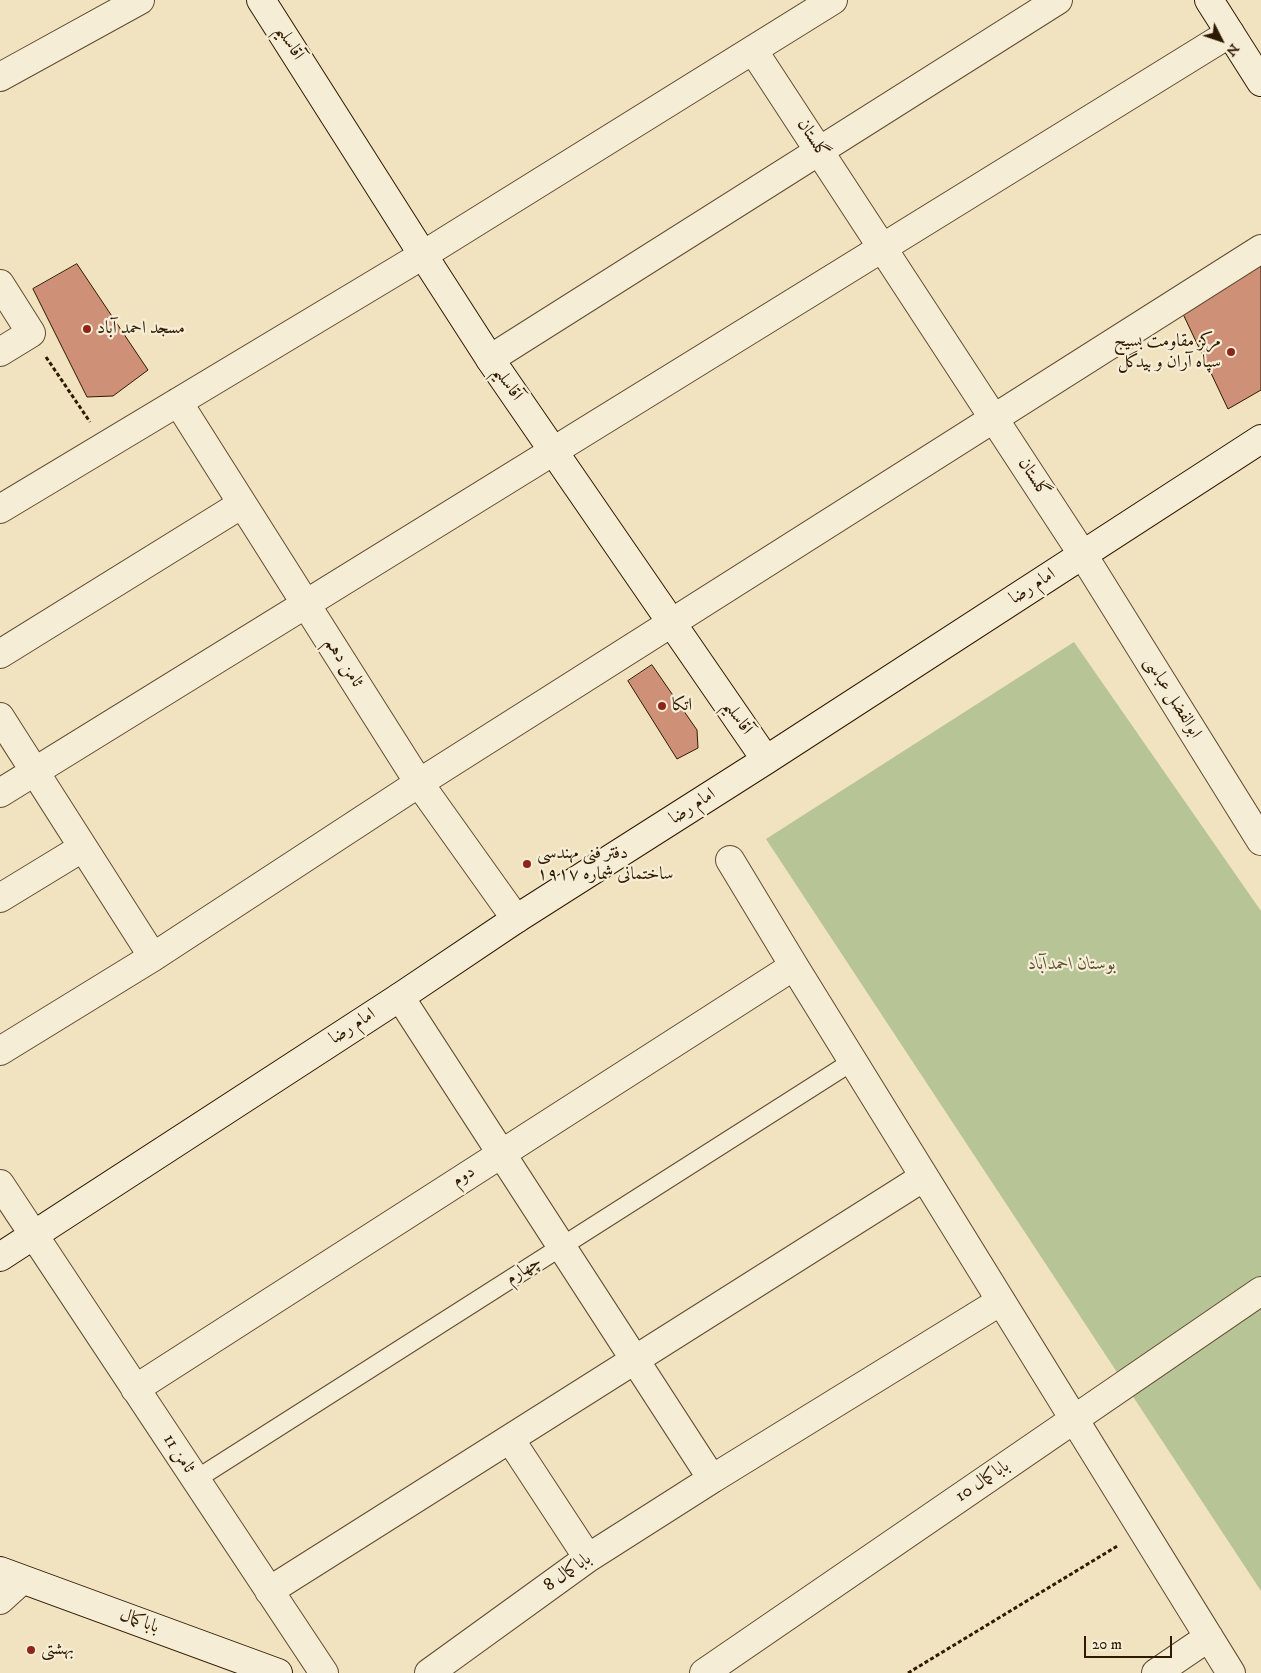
<!DOCTYPE html>
<meta charset="utf-8">
<style>
body{margin:0}
#map{position:relative;width:1261px;height:1673px;overflow:hidden;background:#f1e3c0;font-family:"IM FELL DW Pica",serif}
canvas{display:block}
.north{position:absolute;left:1196px;top:15px;width:50px;height:50px;-webkit-text-stroke:4px #f6edd6;paint-order:stroke;rotate:131deg;font-size:14px;font-weight:700;line-height:20px;text-align:center;color:#2f1a00}
.north::after{content:'';display:block;margin:auto;width:18px;height:22px;background:#2f1a00;clip-path:polygon(50% 0,100% 100%,50% 72%,0 100%)}
.scale{position:absolute;left:1084px;top:1636px;width:88px;height:22px;box-sizing:border-box;border:2px solid #2f1a00;border-top:0;padding-left:6px;font-size:15px;line-height:18px;white-space:nowrap;color:#2f1a00;-webkit-text-stroke:4px #f6edd6;paint-order:stroke}
</style>
<div id="map">
<canvas width="1261" height="1673"></canvas>
<div class="north">N</div>
<div class="scale">20 m</div>
</div>
<script>
const g = document.querySelector('canvas').getContext('2d');
g.lineJoin = 'round';
function fill(path, color) { g.fillStyle = color; g.fill(path, 'evenodd'); }
function trace(path, color, width, dash) { g.strokeStyle = color; g.lineWidth = width; g.lineCap = dash ? 'butt' : 'round'; g.setLineDash(dash || []); g.stroke(path); }
function label(font, color, halo, rows, align = 'center') {
  g.font = font + ' "IM FELL DW Pica",Amiri,serif'; g.lineWidth = 4.5; g.setLineDash([]); g.textBaseline = 'middle'; g.strokeStyle = halo; g.fillStyle = color; for (const [text, x, y, turn = 0] of rows) {
    g.save(); g.translate(x, y); g.rotate((+turn || 0) * Math.PI / 180); g.textAlign = isNaN(turn) ? turn : align; if (halo) g.strokeText(text, 0, 0); g.fillText(text, 0, 0); g.restore();
  }
}
fill(new Path2D(`
 M1074,642l187,269v680l-495,-752z`), '#b6c496');
const building = new Path2D(`
 M77,264l71,106 -35,26 -26,1 -54,-108z
 M1261,266v124l-33,19 -45,-95z
 M652,665l45,65 1,18 -21,11 -49,-78z`);
fill(building, '#cf9078');
trace(building, '#2f1a00', 1);
const lane = new Path2D(`
 M195,1480l658,-419`);
const street = new Path2D(`
 M753,50l330,505 178,286
 M0,77l140,-77
 M0,284l31,49 -31,19
 M490,359l568,-359
 M178,402l241,381 97,136
 M0,509l423,-254 410,-255
 M0,654l242,-150
 M0,717l153,240
 M0,793l1230,-760
 M730,860l64,106 437,707
 M0,898l82,-50
 M400,997l312,482 289,-178
 M0,1051l153,-94 266,-174 842,-534
 M0,1184l324,489
 M135,1389l659,-423
 M510,1439l78,119
 M269,1591l655,-414
 M0,1600l22,-20
 M429,1673l159,-115 124,-79
 M704,1673l557,-382
 M1156,1673l53,-36`);
const secondary = new Path2D(`
 M261,0l162,255 67,104 276,401
 M1209,0l52,82
 M0,1257l400,-260 116,-78 250,-159 495,-321
 M0,1571l278,102`);
trace(lane, '#604c30', 20);
trace(street, '#604c30', 30);
trace(secondary, '#2f1a00', 30);
trace(new Path2D(`
 M46,357l44,65
 M908,1673l211,-128`), '#2f1a00', 3, [4, 2.5]);
trace(lane, '#f6edd6', 18);
trace(street, '#f6edd6', 28);
trace(secondary, '#f6edd6', 28);
for (const [x, y, r, color] of [
 [87,329,5,"#8f2418"],
 [1231,352,5,"#8f2418"],
 [662,706,5,"#8f2418"],
 [527,864,5,"#8f2418"],
 [31,1650,5,"#8f2418"]
]) { const dot = new Path2D(); dot.arc(x, y, r, 0, 2 * Math.PI); g.fillStyle = color; g.fill(dot); trace(dot, '#f6edd6', 2); }
label('18px', '#2f1a00', '#f6edd6', [
 ["آقاسلیم",289,43,58],
 ["گلستان",812,139,57],
 ["آقاسلیم",507,384,55],
 ["گلستان",1033,478,57],
 ["امام رضا",1033,587,-33],
 ["ثامن دهم",343,663,57],
 ["ابوالفضل عباسی",1172,698,58],
 ["آقاسلیم",737,718,55],
 ["امام رضا",693,807,-33],
 ["امام رضا",353,1027,-33],
 ["دوم",464,1177,-33],
 ["چهارم",524,1271,-33],
 ["ثامن 11",178,1454,57],
 ["باباکمال 10",983,1482,-34],
 ["باباکمال 8",568,1573,-35],
 ["باباکمال",139,1622,20]
]);
label('18px', '#2f1a00', '#f6edd6', [
 ["مسجد احمد آباد",97,329],
 ["مرکز مقاومت بسیج",1221,342,"right"],
 ["سپاه آران و بیدگل",1221,363,"right"],
 ["اتکا",672,706],
 ["دفتر فنی مهندسی",537,854],
 ["ساختمانی شماره ۱۹۱۷",537,875],
 ["بهشتی",41,1650]
], 'left');
label('italic 18px', '#584d2d', '#f6edd6', [
 ["بوستان احمدآباد",1072,965]
]);
</script>
